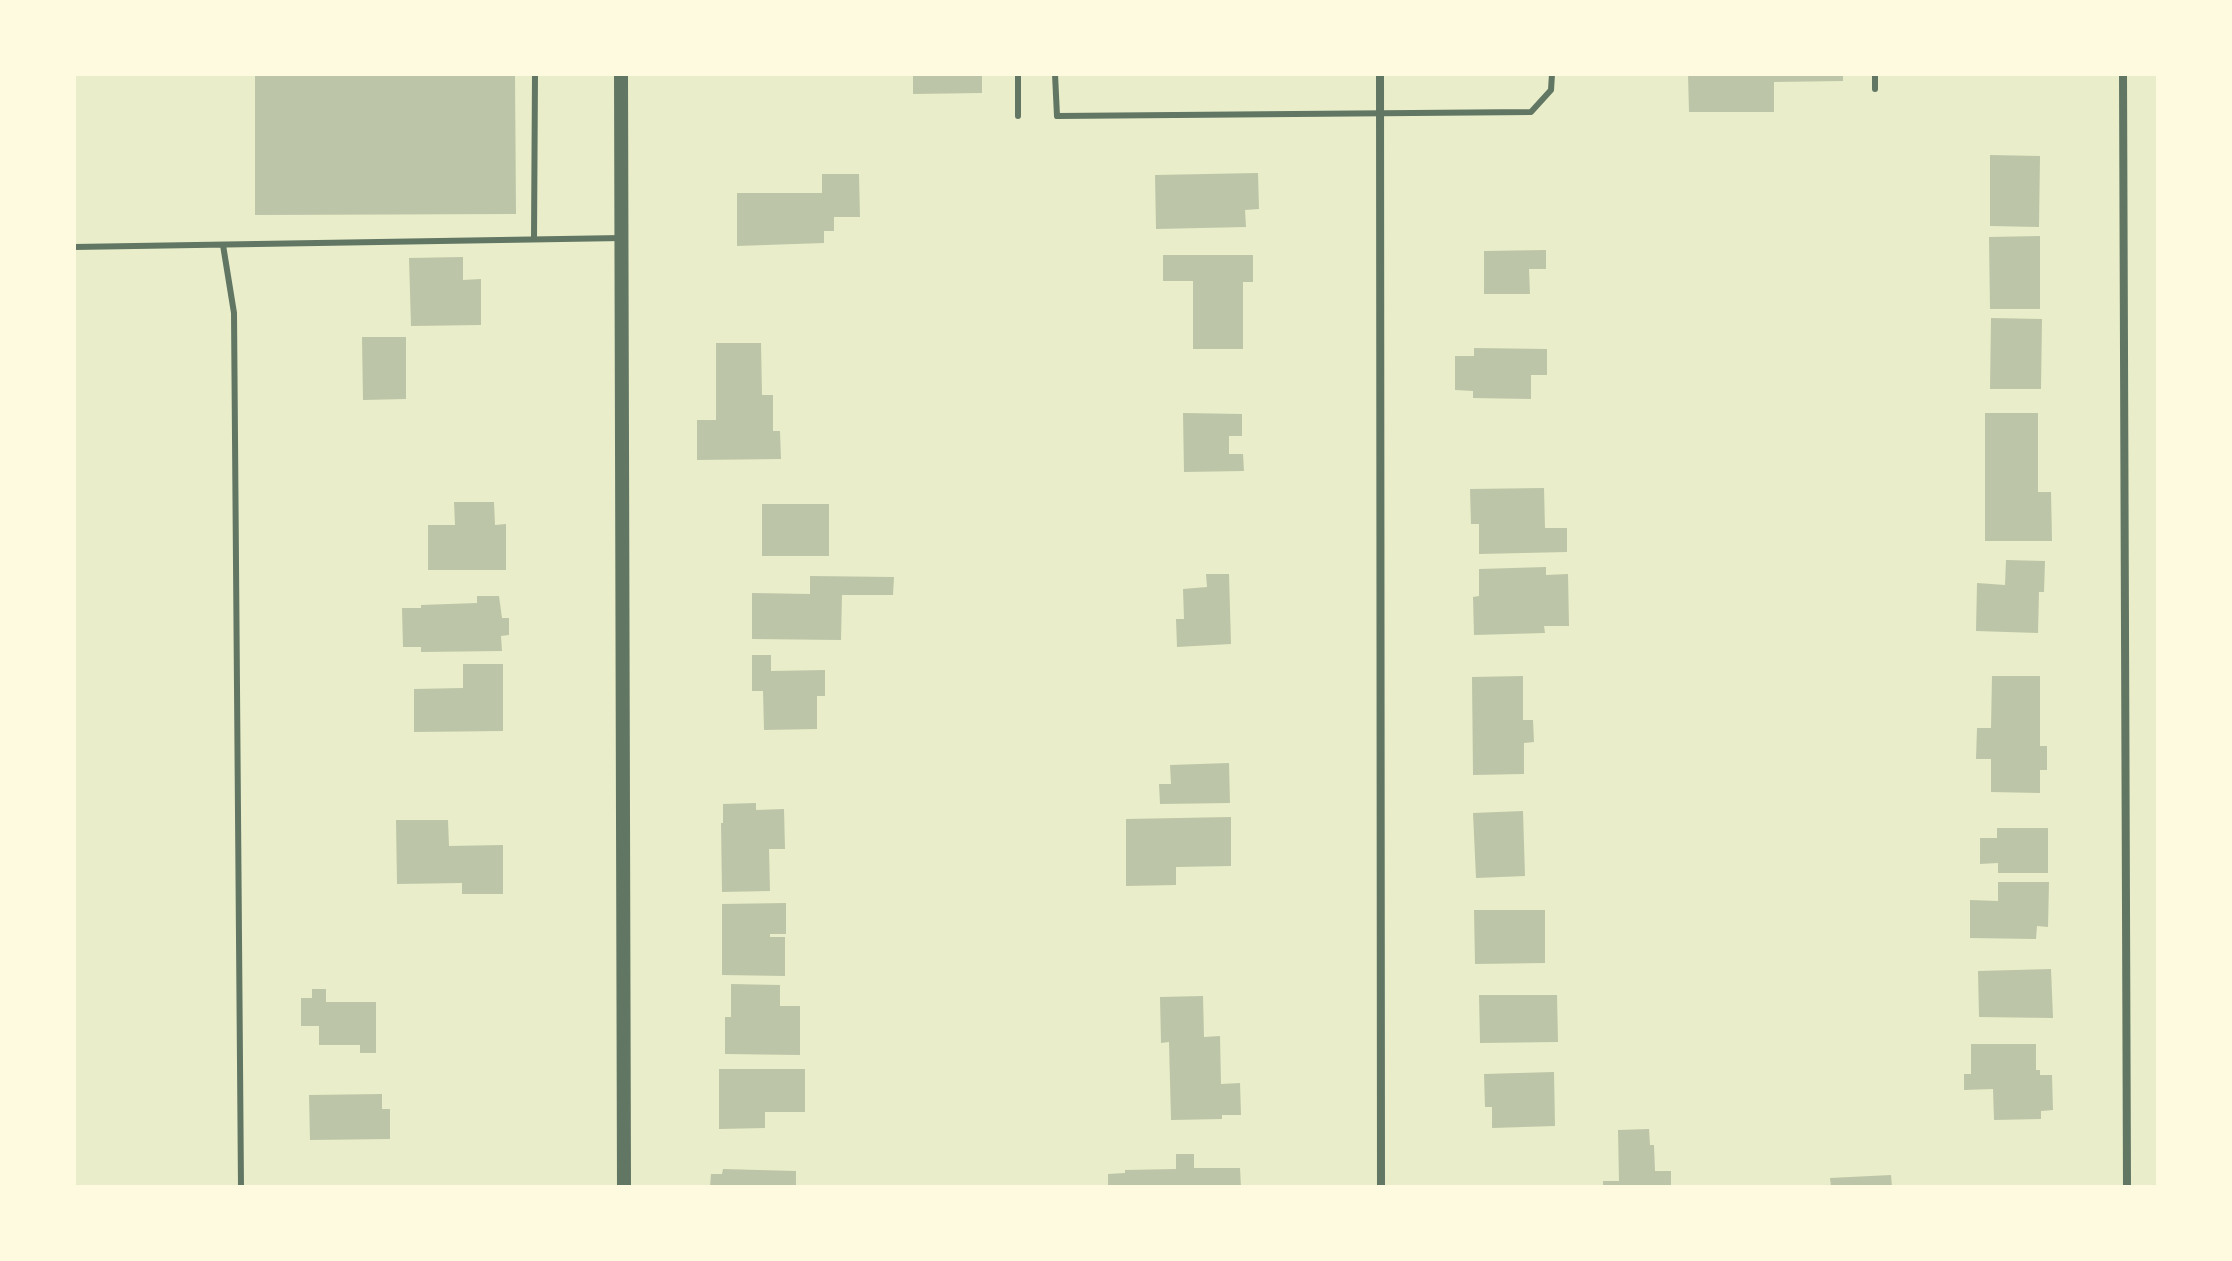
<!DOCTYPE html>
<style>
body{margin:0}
#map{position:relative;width:2232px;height:1261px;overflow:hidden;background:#e9edc9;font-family:"Libre Baskerville",serif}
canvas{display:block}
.frame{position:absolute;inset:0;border:76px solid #fefae0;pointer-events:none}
</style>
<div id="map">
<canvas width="2232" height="1261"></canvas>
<div class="frame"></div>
</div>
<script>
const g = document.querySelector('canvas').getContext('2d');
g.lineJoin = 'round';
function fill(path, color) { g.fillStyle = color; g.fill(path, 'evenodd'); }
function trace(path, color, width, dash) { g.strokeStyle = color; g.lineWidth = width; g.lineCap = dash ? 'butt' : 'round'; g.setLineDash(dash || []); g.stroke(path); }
fill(new Path2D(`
 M255,74h260l1,140 -261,1z
 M913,74h69v19l-69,1z
 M1688,74h155v7l-69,1v30h-85z
 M1990,155l50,1 -1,71 -49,-1z
 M1258,173l1,36 -14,1 1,17 -90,2 -1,-54z
 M822,174h37l1,43h-26v14h-10v12l-87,3v-53h85z
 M2040,236v73h-50l-1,-72z
 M1546,250v19h-17l1,25h-46v-43z
 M1163,255h90v27h-10v67h-50v-68h-30z
 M463,257v23l18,-1v46l-70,1 -2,-68z
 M1991,318l51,1 -1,70h-51z
 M362,337h44v62l-43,1z
 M716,343h45l1,52h11v36h7l1,28 -84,1v-40h19z
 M1474,348l73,1v26h-16v24l-58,-1v-7l-18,-1v-34h19z
 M1183,413l59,1v22h-13v18h14l1,17 -60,1z
 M1985,413h53v79h13l1,49h-67z
 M1544,488l1,40h22v24l-88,2v-30h-8l-1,-35z
 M454,502h40l1,23 11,-1v46h-78v-45h27z
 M762,504h67v52h-67z
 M2006,560l39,1 -1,31h-5l-1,41 -62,-2 1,-48 28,2z
 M1546,567v8l22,-1 1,52h-25l1,7 -71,2 -1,-38 6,-1v-27z
 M1206,574h23l2,70 -54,3 -1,-28h8l-1,-30 24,-2z
 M810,576l84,1 -1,18h-51l-1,45 -89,-1v-46l58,1z
 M477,596h22l3,22h7v17l-8,1 1,15 -81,1v-5h-18l-1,-39h19v-3l56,-2z
 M752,655h19v16l54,-1v26h-8v33l-53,1 -1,-39h-11z
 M463,664h40v67l-89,1v-43l49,-1z
 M1523,676v44h10l1,22 -10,1v31l-51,1 -1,-98z
 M1992,676h48v70h7v24h-7v23l-49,-1v-33h-15l1,-31h14z
 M1229,763l1,40 -70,1 -1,-20h12l-1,-19z
 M756,803v7l28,-1 1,40h-16l1,42 -48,1 -1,-69h2v-19z
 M1523,811l2,65 -49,2 -3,-65z
 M1231,817v49l-55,1v18l-50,1v-67z
 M396,820h52l1,26 54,-1v49h-41v-11l-65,1z
 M1997,828h51v45h-50v-10l-18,1v-26h17z
 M1998,882h51l-1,45 -11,-1 -1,13 -66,-1v-38l28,1z
 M786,903v31h-16v3h15v39l-63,-1v-71z
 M1474,910h71v53l-70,1z
 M2051,969l2,49 -74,-1 -1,-46z
 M731,984l49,1v21h20v49l-75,-1v-37h6z
 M312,989h14v13h50v51h-16v-8h-41v-19h-18v-28h11z
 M1479,995h78l1,47 -78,1z
 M1203,996l1,41 16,-1 1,48 19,-1 1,32h-19v4l-51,1 -2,-78 -8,1 -1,-46z
 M1971,1044h65v26h4v5h12l1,35 -12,1v8l-47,1 -1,-31 -29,1v-16h7z
 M719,1069h86v43h-40v16l-46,1z
 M1554,1072l1,54 -63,2v-21h-7l-1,-33z
 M382,1094v15h8v30l-80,1 -1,-45z
 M1649,1129l1,16h4l1,26h16v16h-68v-6h16l-1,-51z
 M1176,1154h18v14h46l1,19h-133v-13l17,-1v-3l51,-1z
 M723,1169l73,2v16h-86l1,-13h11z
 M1891,1175l1,12h-61l-1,-9z`), '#bcc5a7');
trace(new Path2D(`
 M1018,74v42
 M1055,74l2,42 474,-4 20,-22 1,-16
 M1875,74v15
 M534,239l1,-165
 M223,245l11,68 7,874
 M74,247l548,-9`), '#617663', 6);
trace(new Path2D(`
 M1380,74l1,1113
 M2123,74l4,1113`), '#617663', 8);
trace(new Path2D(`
 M621,74l3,1113`), '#617663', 14);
</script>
